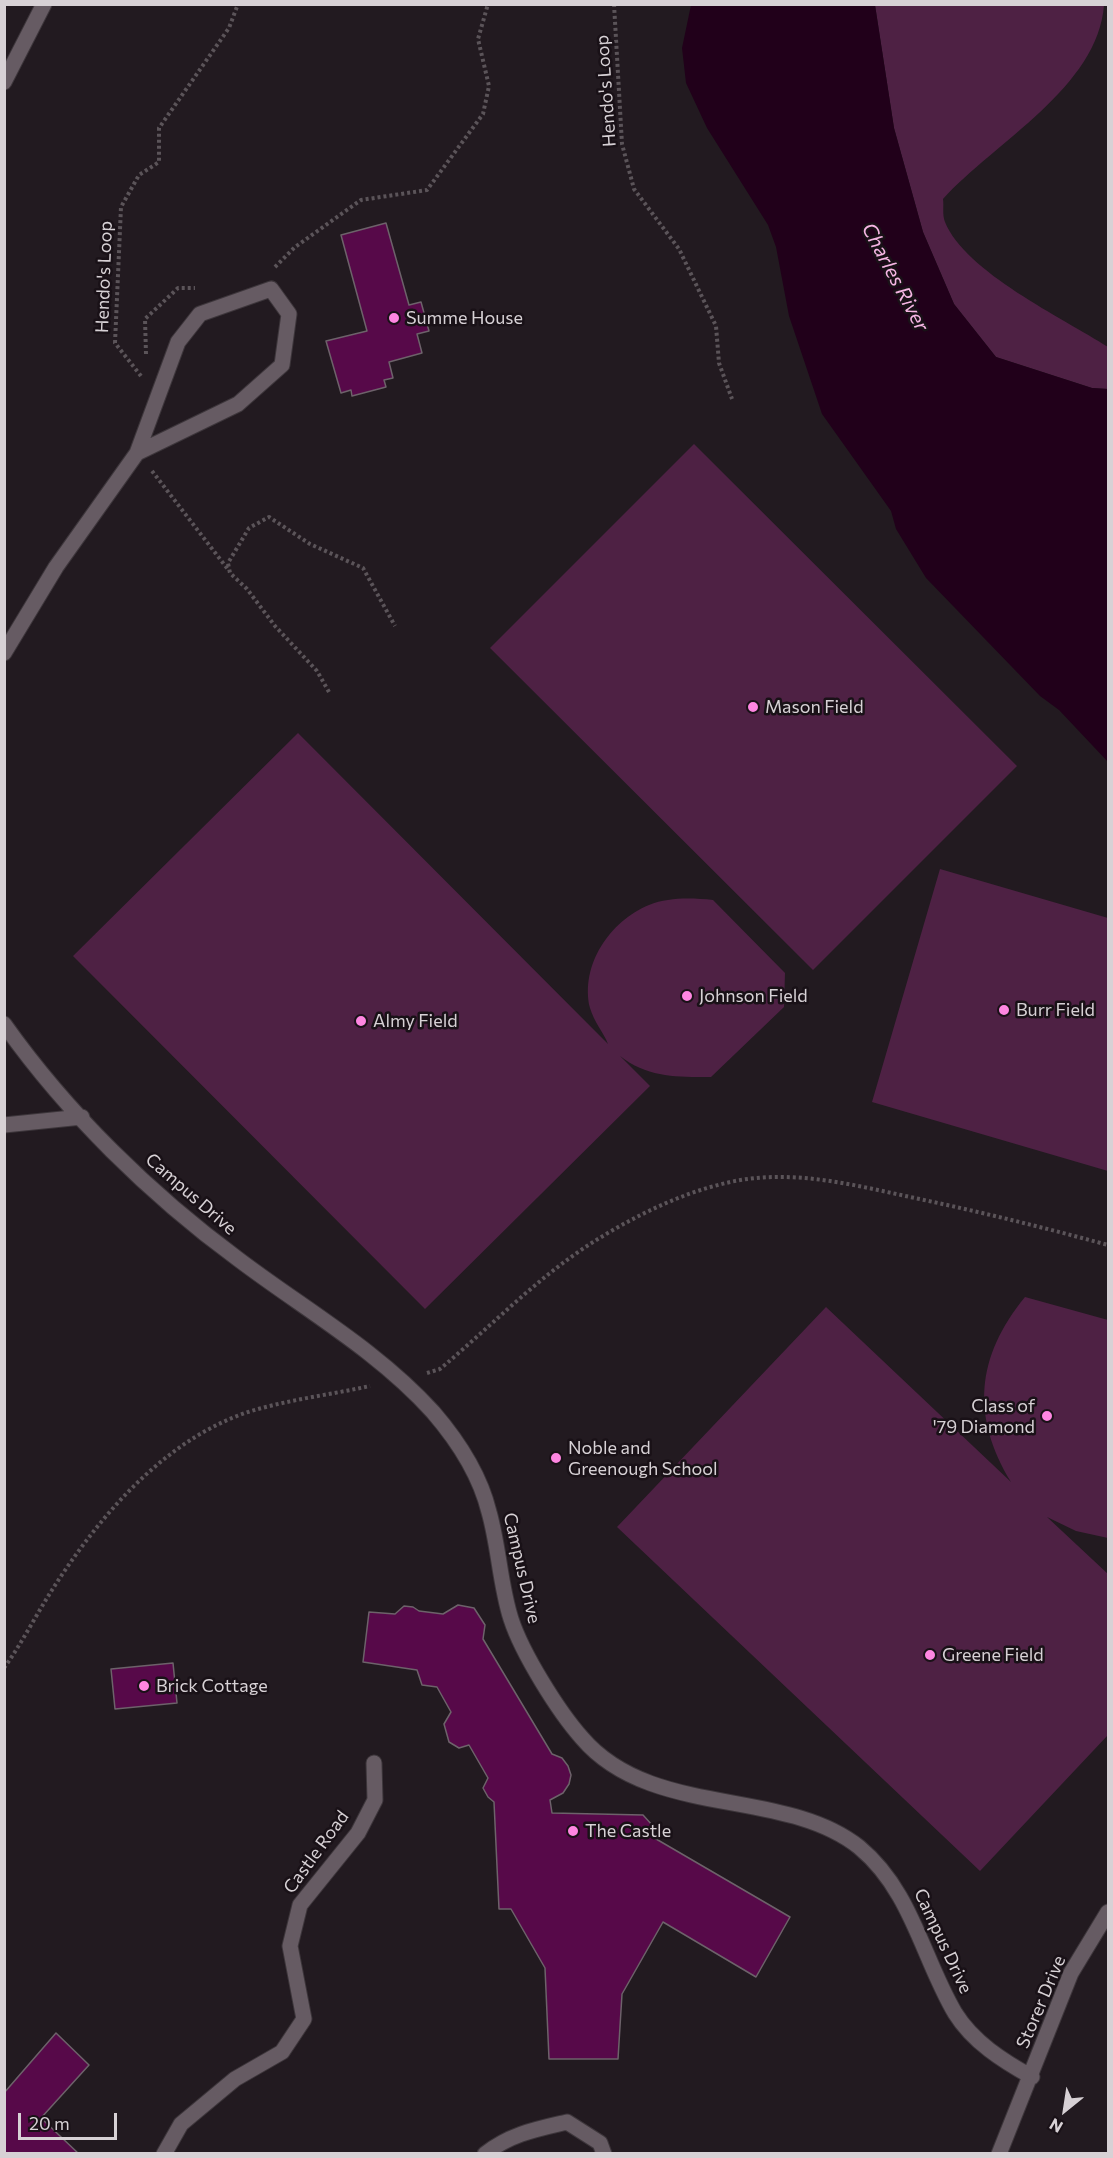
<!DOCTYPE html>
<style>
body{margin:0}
#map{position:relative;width:1113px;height:2158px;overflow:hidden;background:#221a20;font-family:Commissioner,sans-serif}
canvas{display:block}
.frame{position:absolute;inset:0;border:6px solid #d7d1d5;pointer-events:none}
.north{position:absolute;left:1035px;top:2080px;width:60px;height:60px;-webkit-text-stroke:4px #191117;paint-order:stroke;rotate:210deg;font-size:16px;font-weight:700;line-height:24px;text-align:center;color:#d7d1d5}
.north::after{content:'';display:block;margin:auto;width:21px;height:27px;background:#d7d1d5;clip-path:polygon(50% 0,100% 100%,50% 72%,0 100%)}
.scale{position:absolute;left:18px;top:2113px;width:99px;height:27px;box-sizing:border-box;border:3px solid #d7d1d5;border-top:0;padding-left:8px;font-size:18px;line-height:21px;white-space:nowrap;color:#d7d1d5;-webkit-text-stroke:4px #191117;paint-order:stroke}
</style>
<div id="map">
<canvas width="1113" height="2158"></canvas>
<div class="frame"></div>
<div class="north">N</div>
<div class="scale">20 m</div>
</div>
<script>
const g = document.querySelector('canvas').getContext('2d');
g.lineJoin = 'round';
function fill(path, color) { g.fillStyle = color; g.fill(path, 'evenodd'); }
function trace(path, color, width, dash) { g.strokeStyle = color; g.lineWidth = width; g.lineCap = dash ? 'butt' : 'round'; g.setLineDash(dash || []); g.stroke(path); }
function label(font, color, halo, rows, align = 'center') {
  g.font = font + ' Commissioner,sans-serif'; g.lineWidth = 5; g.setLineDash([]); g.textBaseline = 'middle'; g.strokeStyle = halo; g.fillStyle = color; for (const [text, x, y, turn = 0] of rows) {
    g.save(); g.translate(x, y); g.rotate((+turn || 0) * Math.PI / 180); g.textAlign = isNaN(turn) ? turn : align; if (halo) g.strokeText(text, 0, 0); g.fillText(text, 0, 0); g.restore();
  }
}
fill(new Path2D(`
 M875,5h229c-6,82 -109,137 -161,194 1,7 -1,16 2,23 20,50 118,96 163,125v42l-16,-1 -96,-31 -42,-53 -31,-72 -29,-104z
 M694,444l323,322 -204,204 -323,-322z
 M298,733l310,311c-4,-11 -14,-22 -18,-36 -10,-43 20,-87 59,-103 20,-8 43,-7 64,-5l72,73 -1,34 -73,70c-33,0 -63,1 -91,-21l30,30 -225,223 -352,-353z
 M940,869l168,49v253l-236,-69z
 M1025,1297l83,23v218l-32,-7 -29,-14 61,57v161l-128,136 -363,-344 209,-220 185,175c-40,-66 -35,-125 14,-185z`), '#4e2144');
fill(new Path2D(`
 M691,5h184l19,123 29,104 31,72 42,53 96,31 16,1v373l-49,-52 -19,-14 -114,-118 -30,-49 -5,-18 -69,-97 -33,-98 -13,-69 -8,-22 -61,-97 -21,-45 -4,-35z`), '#21001a');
const building = new Path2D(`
 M386,223l23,82 12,-3 8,29 -12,3 5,19 -33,9 4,16 -9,2 2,7 -34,9 -1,-6 -10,3 -15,-52 41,-10 -26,-96z
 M458,1605l16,3 11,17 -2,14 69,115 10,4 6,8 3,9 -2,9 -6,9 -13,7 2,13 91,2 10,11 -2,10 139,81 -34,60 -93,-55 -41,72 -4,65h-69l-4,-91 -34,-59h-12l-5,-107 -6,-5 -5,-9 5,-10 -19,-33 -10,3 -10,-6 -5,-18 7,-12 -14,-25 -15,-2 -5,-15 -54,-8 6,-50 26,2 9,-8 9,1 6,4 24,3z
 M173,1663l4,40 -62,6 -4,-40z
 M56,2033l33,32 -48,53 38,36h-75v-61z`);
fill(building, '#570949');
trace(building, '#6d626a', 1.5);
const service = new Path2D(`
 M4,82l40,-78
 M4,653l52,-86 81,-114 41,-111 22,-28 71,-25 18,25 -7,51 -44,39 -101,49
 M4,1024c63,89 147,171 234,235 66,50 139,91 195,153 25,29 47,63 56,100 10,35 11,73 22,107 11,34 47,92 71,119 69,81 202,49 277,109 53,44 63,110 96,166 18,29 48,48 77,64
 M4,1125l78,-8
 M164,2154l17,-30 54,-45 47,-27 22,-33 -14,-73 10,-41 58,-72 17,-33 -1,-37
 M485,2154c25,-20 52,-25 82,-32l33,21 4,11
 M999,2154l72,-181 37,-61`);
trace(service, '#3d363b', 17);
trace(new Path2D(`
 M614,4l8,140 12,45 45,60 37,77 3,37 13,36
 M275,267l20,-20 66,-47 66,-10 56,-76 6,-28 -11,-47 10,-35
 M146,354l-1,-35 33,-31h17
 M141,376l-26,-33 6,-136 18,-32 20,-13v-34l70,-100 9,-24
 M152,471l78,101
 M329,692l-12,-21 -42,-45 -28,-37 -17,-16 -2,-10 21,-35 20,-11 41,27 53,24 32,58
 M427,1373l13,-4c49,-41 96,-90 150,-125 41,-26 88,-50 136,-61 62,-15 124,1 184,14 67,14 132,30 198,48
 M4,1668c18,-25 32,-53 48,-78 46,-72 110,-148 193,-177 40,-13 84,-18 125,-27`), '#5b5459', 4, [3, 3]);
trace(service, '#665b63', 15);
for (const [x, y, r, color] of [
 [394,318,6,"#fe86e1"],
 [753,707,6,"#fe86e1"],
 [687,996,6,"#fe86e1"],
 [1004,1010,6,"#fe86e1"],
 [361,1021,6,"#fe86e1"],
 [1047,1416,6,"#fe86e1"],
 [556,1458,6,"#fe86e1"],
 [930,1655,6,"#fe86e1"],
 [144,1686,6,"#fe86e1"],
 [573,1831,6,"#fe86e1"]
]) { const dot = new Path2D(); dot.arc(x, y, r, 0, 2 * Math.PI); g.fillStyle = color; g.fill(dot); trace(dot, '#191117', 2); }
label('18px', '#d7d1d5', '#191117', [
 ["Hendo's Loop",606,91,-94],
 ["Hendo's Loop",104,277,-88],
 ["Campus Drive",191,1194,41],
 ["Campus Drive",522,1568,77],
 ["Castle Road",316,1852,-54],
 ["Campus Drive",943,1941,65],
 ["Storer Drive",1041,2002,-67]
]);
label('18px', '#d7d1d5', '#191117', [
 ["Summe House",406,318],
 ["Mason Field",765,707],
 ["Johnson Field",699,996],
 ["Burr Field",1016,1010],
 ["Almy Field",373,1021],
 ["Class of",1035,1406,"right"],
 ["'79 Diamond",1035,1427,"right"],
 ["Noble and",568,1448],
 ["Greenough School",568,1469],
 ["Greene Field",942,1655],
 ["Brick Cottage",156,1686],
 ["The Castle",585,1831]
], 'left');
label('italic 20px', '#f5b5e3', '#191117', [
 ["Charles River",895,277,62]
]);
</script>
